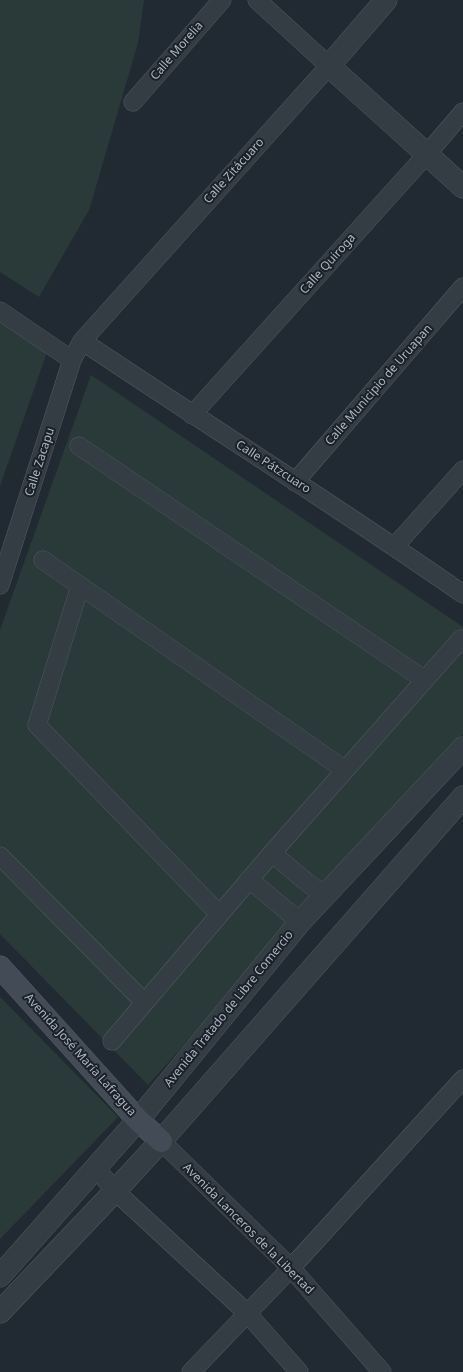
<!DOCTYPE html>
<meta charset="utf-8">
<style>
body{margin:0}
canvas{display:block;background:#212a33}
</style>
<canvas width="463" height="1372"></canvas>
<script>
const g = document.querySelector('canvas').getContext('2d');
g.lineJoin = 'round';
function fill(path, color) { g.fillStyle = color; g.fill(path, 'evenodd'); }
function trace(path, color, width, dash) { g.strokeStyle = color; g.lineWidth = width; g.lineCap = dash ? 'butt' : 'round'; g.setLineDash(dash || []); g.stroke(path); }
function label(font, color, halo, rows, align = 'center') {
  g.font = font + ' "Noto Sans",sans-serif'; g.lineWidth = 4; g.setLineDash([]); g.textBaseline = 'middle'; g.strokeStyle = halo; g.fillStyle = color; for (const [text, x, y, turn = 0] of rows) {
    g.save(); g.translate(x, y); g.rotate((+turn || 0) * Math.PI / 180); g.textAlign = isNaN(turn) ? turn : align; if (halo) g.strokeText(text, 0, 0); g.fillText(text, 0, 0); g.restore();
  }
}
fill(new Path2D(`
 M0,0h144l-6,43 -49,167 -50,87 -39,-25z
 M0,321l47,31 -47,134z
 M91,375l372,252v107l-315,351 -148,-151v-304z
 M0,997l118,120 -118,122z`), '#293a39');
const minor = new Path2D(`
 M133,102l89,-102
 M0,311l72,49
 M82,341c127,85 256,166 381,253
 M192,415l235,-261 36,-42
 M79,446l346,234
 M295,482l168,-195
 M395,546l68,-76
 M43,560l302,210
 M0,585l72,-225 10,-19 247,-275 -72,-66
 M80,586l-43,139 182,189
 M272,853l32,27 20,15
 M0,856l144,146
 M249,879l51,43
 M112,1041l160,-188 189,-214
 M161,1141l130,127 91,104
 M96,1168l19,23 132,122 52,59
 M191,1372l100,-104 172,-189`);
const tertiary = new Path2D(`
 M386,0l-57,66 134,121
 M0,1276l138,-156 162,-198 163,-174
 M0,1312l115,-121 46,-50 302,-344`);
const secondary = new Path2D(`
 M0,967l138,153 23,21`);
trace(minor, '#525a62', 19);
trace(tertiary, '#525a62', 23);
trace(secondary, '#525a62', 23);
trace(minor, '#343c44', 18);
trace(tertiary, '#343c44', 22);
trace(secondary, '#434c56', 22);
label('12px', '#aeb7c1', '#1a2128', [
 ["Calle Morelia",177,51,-49],
 ["Calle Zitácuaro",234,171,-48],
 ["Calle Quiroga",328,264,-48],
 ["Calle Municipio de Uruapan",379,385,-49],
 ["Calle Zacapu",40,462,-72],
 ["Calle Pátzcuaro",273,467,33],
 ["Avenida Tratado de Libre Comercio",229,1009,-51],
 ["Avenida José María Lafragua",80,1055,48],
 ["Avenida Lanceros de la Libertad",248,1229,45]
]);
</script>
